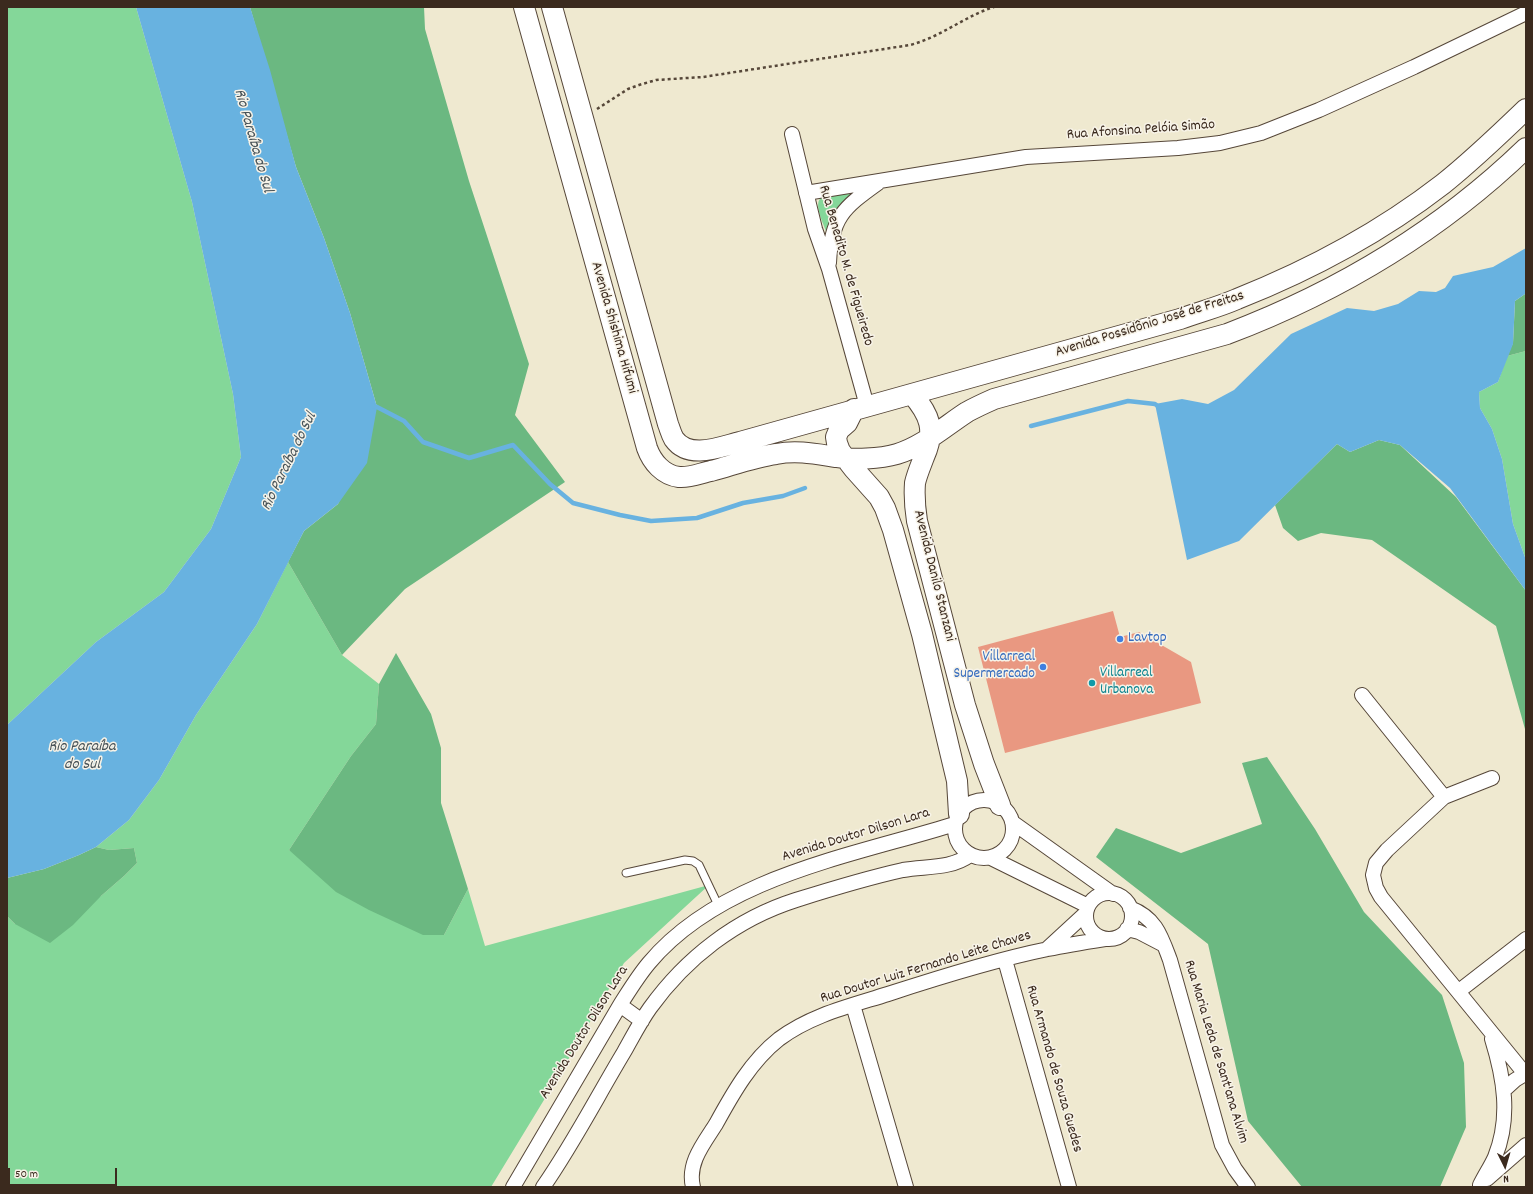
<!DOCTYPE html>
<meta charset="utf-8">
<style>
body{margin:0}
#map{position:relative;width:1533px;height:1194px;overflow:hidden;background:#efe9d0;font-family:Dekko,sans-serif}
canvas{display:block}
.frame{position:absolute;inset:0;border:8px solid #3b2a1e;pointer-events:none}
.north{position:absolute;left:1485px;top:1146px;width:40px;height:40px;-webkit-text-stroke:3px #f7f3e8;paint-order:stroke;rotate:175deg;font-size:11px;font-weight:700;line-height:16px;text-align:center;color:#3b2a1e}
.north::after{content:'';display:block;margin:auto;width:14px;height:18px;background:#3b2a1e;clip-path:polygon(50% 0,100% 100%,50% 72%,0 100%)}
.scale{position:absolute;left:8px;top:1168px;width:109px;height:18px;box-sizing:border-box;border:2px solid #3b2a1e;border-top:0;padding-left:5px;font-size:12px;line-height:14px;white-space:nowrap;color:#3b2a1e;-webkit-text-stroke:3px #f7f3e8;paint-order:stroke}
</style>
<div id="map">
<canvas width="1533" height="1194"></canvas>
<div class="frame"></div>
<div class="north">N</div>
<div class="scale">50 m</div>
</div>
<script>
const g = document.querySelector('canvas').getContext('2d');
g.lineJoin = 'round';
function fill(path, color) { g.fillStyle = color; g.fill(path, 'evenodd'); }
function trace(path, color, width, dash) { g.strokeStyle = color; g.lineWidth = width; g.lineCap = dash ? 'butt' : 'round'; g.setLineDash(dash || []); g.stroke(path); }
function label(font, color, halo, rows, align = 'center') {
  g.font = font + ' Dekko,sans-serif'; g.lineWidth = 3; g.setLineDash([]); g.textBaseline = 'middle'; g.strokeStyle = halo; g.fillStyle = color; for (const [text, x, y, turn = 0] of rows) {
    g.save(); g.translate(x, y); g.rotate((+turn || 0) * Math.PI / 180); g.textAlign = isNaN(turn) ? turn : align; if (halo) g.strokeText(text, 0, 0); g.fillText(text, 0, 0); g.restore();
  }
}
fill(new Path2D(`
 M7,7h129l56,195 41,192 8,63 -30,72 -47,63 -68,50 -89,83z
 M854,191l1,2 -28,41c-3,-10 -15,-31 -5,-37z
 M1526,351v209l-13,-36 -11,-65 -10,-30 -12,-21 -1,-16 19,-10 9,-26z
 M288,562l54,93 37,29 -3,40 -25,32 -62,94 155,85 24,-46 17,57 224,-61 -85,78 -63,109 -70,115h-484v-271l8,8 86,-28 23,-20 13,-13 -3,-15 -25,2 -13,-3 33,-27 30,-40 37,-65 61,-91z`), '#84d799');
fill(new Path2D(`
 M250,7h174l1,22 44,152 60,183 -14,51 50,67 -160,107 -63,66 -54,-93 16,-31 34,-27 39,-97 -27,-94 -26,-75 -28,-71z
 M1525,294l1,1v56l-19,5 6,-13 2,-42z
 M1379,440l21,5 56,52 70,94v138h-1l-29,-103 -124,-86 -51,-7 -23,8 -15,-13 -8,-23 62,-61 13,8z
 M396,653l35,61 10,34v55l27,86 -24,46h-21l-54,-25 -33,-18 -47,-42 62,-94 25,-32 3,-40z
 M1267,757l48,72 49,83 78,83 22,68 2,64 -26,60h-138l-54,-66 -40,-177 -112,-87 20,-29 65,25 81,-29 -20,-61z
 M96,847l13,3 25,-2 3,15 -13,13 -23,20 -28,29 -23,18 -35,-19 -8,-8v-38l37,-9 35,-14z`), '#6bb881');
fill(new Path2D(`
 M136,7h114l20,63 26,97 28,71 26,75 27,94 -10,56 -29,41 -34,27 -47,93 -61,91 -37,65 -30,40 -33,27 -17,8 -35,14 -37,9v-153l89,-83 68,-50 47,-63 30,-72 -8,-63 -41,-192z
 M1526,248v47l-1,-1 -10,7 -2,43 -15,38 -19,10 1,16 12,21 10,30 11,65 13,36v31l-76,-103 -50,-43 -21,-5 -29,12 -13,-8 -98,97 -52,19 -32,-156 27,-5 26,5 26,-14 57,-56 56,-26 27,3 24,-7 21,-13 17,1 9,-4 8,-12 40,-9z`), '#68b2e0');
trace(new Path2D(`
 M372,406l5,1 27,14 19,21 46,16 44,-13 37,39 23,19 47,12 31,6 46,-3 46,-15 40,-7 22,-8
 M1031,426l97,-25 27,3 4,3`), '#68b2e0', 4.5);
fill(new Path2D(`
 M1113,611l7,26 19,-5 52,30 10,41 -196,50 -27,-106z`), '#e99881');
const lane = new Path2D(`
 M626,873l59,-13 8,1 6,4 19,40`);
const street = new Path2D(`
 M792,134l23,95 14,40 38,137
 M806,193l220,-36 152,-9 42,-5 41,-10 58,-23 95,-43 112,-54
 M829,263c2,-45 14,-55 49,-80
 M1362,695l82,102
 M1492,778l-48,19 -57,53 -11,13 -3,12 3,13 5,9 145,178
 M955 829a29 29 0 1 1 58 0a29 29 0 1 1-58 0Z
 M1012,822l101,72
 M991,858l97,48
 M1086 916a23 23 0 1 1 46 0a23 23 0 1 1-46 0Z
 M1130,908c26,10 31,28 40,52l52,185 13,24 13,18
 M1127,929l12,3 25,13
 M1047,949l38,-35
 M1005,960l64,227
 M1459,991l67,-52
 M620,1005l22,16
 M853,1005l53,182
 M1504,1090l11,-10 10,-6
 M1487,1179l39,-34
 M1480,1185c5,-10 11,-19 15,-28 16,-40 9,-79 -3,-118
 M513,1187l107,-182c9,-14 18,-29 29,-42 72,-86 203,-107 306,-139
 M543,1187c30,-43 54,-90 81,-135 8,-14 16,-30 26,-44 36,-50 86,-89 146,-108 35,-11 71,-22 107,-30 23,-4 48,-1 67,-15
 M693,1187c-6,-24 11,-44 23,-63 17,-31 35,-63 63,-85 32,-24 71,-33 109,-45 52,-17 106,-34 160,-45 19,-4 38,-7 57,-10`);
const secondary = new Path2D(`
 M524,7l123,441c5,14 16,27 32,29 11,1 22,-4 32,-6 22,-6 43,-14 65,-17 21,-4 40,0 60,3 17,3 44,2 61,-3 26,-8 47,-27 70,-42 9,-5 18,-9 27,-13l233,-65c111,-42 213,-103 299,-186
 M552,7l116,417c2,5 3,10 6,15 15,21 46,8 66,3l440,-123c19,-7 39,-12 57,-20 73,-29 144,-67 206,-115 29,-23 56,-49 83,-75
 M912,394c18,21 24,36 12,63 -3,8 -7,17 -9,26 -1,13 0,25 2,38l48,184 19,59 16,41
 M854,409l-7,14 -8,7 -3,7 1,6 3,8 14,18 25,28 6,11 8,22 29,104 35,147 2,33`);
trace(lane, '#564739', 9);
trace(street, '#564739', 16);
trace(secondary, '#564739', 22);
trace(new Path2D(`
 M597,109l31,-20 11,-4 17,-5 47,-3 207,-32c31,-8 55,-29 84,-38`), '#564739', 2.5, [3, 3]);
trace(lane, '#fff', 7);
trace(street, '#fff', 14);
trace(secondary, '#fff', 20);
for (const [x, y, r, color] of [
 [1120,639,4,"#3f7fe0"],
 [1043,667,4,"#3f7fe0"],
 [1092,683,4,"#0f9aa8"]
]) { const dot = new Path2D(); dot.arc(x, y, r, 0, 2 * Math.PI); g.fillStyle = color; g.fill(dot); trace(dot, '#f7f3e8', 1.5); }
label('15px', '#3b2a1e', '#f7f3e8', [
 ["Rua Afonsina Pelóia Simão",1141,131,-4],
 ["Rua Benedito M. de Figueiredo",845,266,74],
 ["Avenida Possidônio José de Freitas",1150,325,-17],
 ["Avenida Shishima Hifumi",613,328,74],
 ["Avenida Danilo Stanzani",933,576,76],
 ["Avenida Doutor Dilson Lara",856,836,-17],
 ["Rua Doutor Luiz Fernando Leite Chaves",926,968,-17],
 ["Avenida Doutor Dilson Lara",585,1033,-58],
 ["Rua Maria Leda de Sant'ana Alvim",1215,1052,73],
 ["Rua Armando de Souza Guedes",1053,1069,74]
]);
label('15px', '#366cbe', '#f7f3e8', [
 ["Lavtop",1128,639],
 ["Villarreal",1035,658,"right"],
 ["Supermercado",1035,675,"right"]
], 'left');
label('15px', '#0d838f', '#f7f3e8', [
 ["Villarreal",1100,674],
 ["Urbanova",1100,691]
], 'left');
label('italic 16px', '#485358', '#f7f3e8', [
 ["Rio Paraíba do Sul",252,141,74],
 ["Rio Paraíba do Sul",290,462,-64],
 ["Rio Paraíba",82,748],
 ["do Sul",82,766]
]);
</script>
